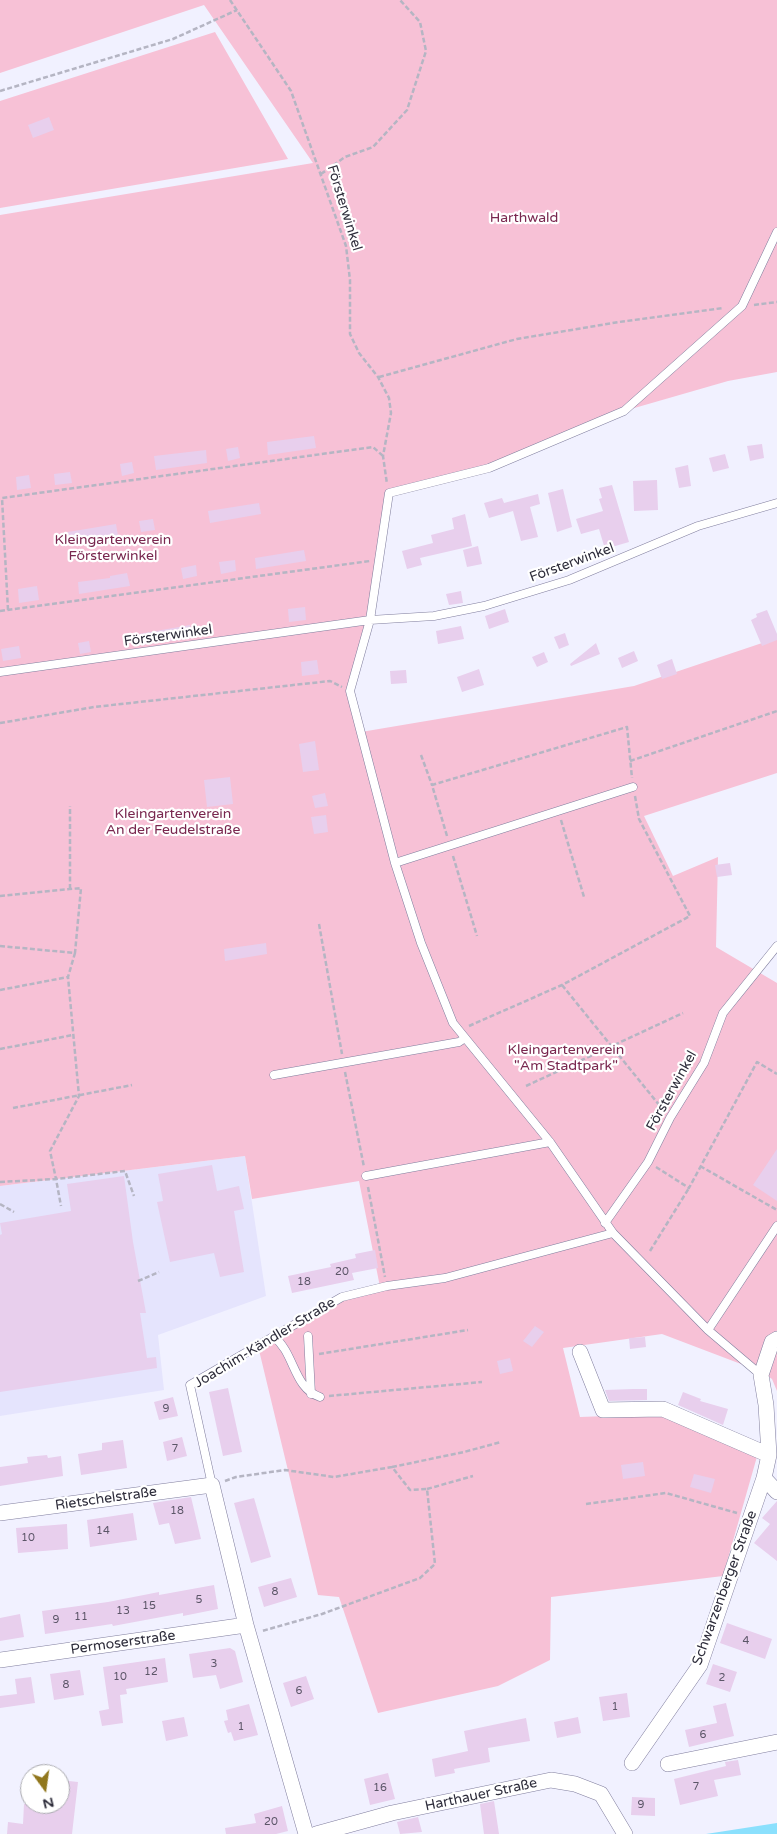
<!DOCTYPE html>
<meta charset="utf-8">
<style>
body{margin:0}
#map{position:relative;width:777px;height:1834px;overflow:hidden;background:#f1f1ff;font-family:"Varela Round",sans-serif}
canvas{display:block}
.north{position:absolute;left:20px;top:1764px;width:50px;height:50px;box-sizing:border-box;background:#fff;border:1px solid #ababb1;border-radius:50%;rotate:166deg;font-size:14px;font-weight:700;line-height:20px;text-align:center;color:#2e2d3b}
.north::after{content:'';display:block;margin:auto;width:18px;height:22px;background:#91771d;clip-path:polygon(50% 0,100% 100%,50% 72%,0 100%)}
</style>
<div id="map">
<canvas width="777" height="1834"></canvas>
<div class="north">N</div>
</div>
<script>
const g = document.querySelector('canvas').getContext('2d');
g.lineJoin = 'round';
function fill(path, color) { g.fillStyle = color; g.fill(path, 'evenodd'); }
function trace(path, color, width, dash) { g.strokeStyle = color; g.lineWidth = width; g.lineCap = dash ? 'butt' : 'round'; g.setLineDash(dash || []); g.stroke(path); }
function label(font, color, halo, rows, align = 'center') {
  g.font = font + ' "Varela Round",sans-serif'; g.lineWidth = 4.5; g.setLineDash([]); g.textBaseline = 'middle'; g.strokeStyle = halo; g.fillStyle = color; for (const [text, x, y, turn = 0] of rows) {
    g.save(); g.translate(x, y); g.rotate((+turn || 0) * Math.PI / 180); g.textAlign = isNaN(turn) ? turn : align; if (halo) g.strokeText(text, 0, 0); g.fillText(text, 0, 0); g.restore();
  }
}
fill(new Path2D(`
 M245,1156l21,140 -108,39 6,55 -164,26v-230z`), '#e5e4fd');
fill(new Path2D(`
 M0,0h777v372l-49,9 -104,30 -135,57 -100,25 -19,127 -20,71 11,41 273,-46 143,-48v135l-133,43 29,60 45,-19 -2,90 61,36v408l-5,-12 -10,-7 -100,-38 -99,14 17,69 82,-3 96,39 -35,123 -172,21 -1,63 -52,26 -120,27 -39,-116 -21,-2 -60,-249 84,-49 38,-10 -21,-106 -107,18 -7,-43 -245,30v-971l313,-52 -109,-158 -204,68z
 M215,32l73,127 -288,49v-107z`), '#f7c1d6');
fill(new Path2D(`
 M777,1823v11h-71z`), '#8be0fd');
fill(new Path2D(`
 M49,117l5,13 -21,8 -5,-13z
 M314,436l2,12 -48,7 -1,-13z
 M762,444l2,14 -14,3 -3,-15z
 M238,447l2,11 -12,3 -2,-12z
 M206,450l1,13 -51,7 -2,-14z
 M725,454l4,14 -16,4 -4,-14z
 M132,462l2,11 -12,3 -2,-12z
 M688,465l3,21 -12,2 -4,-20z
 M70,472l2,11 -17,2 -1,-11z
 M29,475l2,13 -14,2 -1,-13z
 M657,480l1,30 -24,1 -1,-30z
 M612,485l17,57 -24,7 -6,-20 -18,5 -5,-15 27,-8 -4,-12 3,-1 -3,-10z
 M563,489l9,38 -15,5 -9,-39z
 M538,494l2,10 -10,3 8,30 -17,4 -8,-30 -24,7 -5,-15 18,-5 2,5z
 M259,503l2,11 -51,9 -2,-12z
 M465,514l7,32 -52,12 2,7 -15,4 -5,-18 31,-8 -2,-8 23,-6 -2,-11z
 M153,519l2,11 -14,2 -2,-11z
 M116,524l2,12 -48,7 -2,-11z
 M478,546l4,18 -15,3 -4,-17z
 M304,550l2,11 -50,8 -1,-11z
 M235,560l1,11 -15,3 -2,-12z
 M196,565l1,11 -14,3 -2,-11z
 M127,573l3,13 -51,8 -1,-12 32,-4v-2z
 M37,586l2,14 -20,3 -1,-14z
 M461,591l2,12 -14,2 -3,-11z
 M305,607l1,13 -17,2 -1,-13z
 M505,609l4,13 -20,7 -4,-13z
 M767,610l10,24v6l-15,6 -11,-26 6,-3 -1,-3z
 M190,625l2,13 -51,7 -2,-11z
 M461,626l3,13 -26,5 -2,-13z
 M565,633l4,12 -10,4 -5,-12z
 M89,641l2,11 -11,2 -2,-11z
 M596,643l4,11 -29,12 -1,-2z
 M19,646l2,12 -18,3 -2,-12z
 M634,651l4,10 -16,7 -4,-10z
 M544,652l4,10 -11,5 -5,-10z
 M672,659l5,15 -15,5 -5,-14z
 M317,660l2,14 -17,2 -1,-14z
 M479,669l5,16 -22,7 -5,-15z
 M406,670l1,13 -16,1 -1,-13z
 M315,741l4,29 -16,2 -4,-28z
 M230,777l3,27 -26,3 -3,-27z
 M325,793l3,13 -13,2 -3,-12z
 M326,815l2,17 -14,2 -3,-17z
 M730,863l2,12 -15,2 -2,-12z
 M266,943l1,11 -42,7 -1,-12z
 M777,1149v52l-24,-16z
 M212,1165l5,26 22,-5 5,23 -10,2 10,61 -24,5 -6,-24 -44,9 -13,-60 6,-1 -5,-27z
 M124,1176l9,66 13,71h-6l7,45 9,-1 1,11 -157,24v-157l2,-1 -2,-11 71,-12 -4,-27z
 M375,1250l3,18 -26,5 2,7 -62,13 -4,-17 43,-9 -1,-3 26,-6 -1,-4z
 M535,1326l9,6 -12,15 -9,-6z
 M645,1337l1,10 -16,2 -1,-11z
 M510,1358l3,13 -13,3 -3,-13z
 M228,1388l14,64 -19,4 -14,-64z
 M633,1389h14v11l-38,1 -4,-11z
 M683,1392l18,7 -1,2 28,8 -5,16 -45,-20z
 M173,1397l5,19 -19,4 -5,-18z
 M182,1437l5,19 -20,5 -4,-19z
 M123,1440l4,28 -46,7 -3,-21 24,-4v-7z
 M47,1455l1,3 13,-2 2,20 -63,10v-19l28,-4 -1,-6z
 M643,1462l2,14 -22,3 -2,-14z
 M694,1474l21,5 -4,14 -21,-6z
 M191,1497l10,42 -26,5 -6,-21 -10,2 -6,-22z
 M254,1498l17,59 -20,6 -17,-60z
 M777,1501v60l-23,-18 16,-19 -8,-6z
 M133,1513l4,27 -47,7 -3,-27z
 M67,1524l1,25 -50,4 -2,-25z
 M291,1578l6,19 -33,10 -6,-20z
 M214,1585l4,24 -35,7v-3l-70,13 -1,-2 -67,10 -3,-23 66,-9 51,-10v3z
 M20,1614l4,23 -24,4v-23z
 M727,1623l45,16 -7,20 -45,-16z
 M230,1648l5,3 8,31 -23,7 -4,-14 -23,3 -4,-24z
 M165,1658l3,24 -42,7 1,5 -7,1 3,28 -21,3 -3,-15 10,-2 -6,-42z
 M713,1664l24,8 -7,20 -24,-8z
 M80,1670l4,25 -30,5 -4,-26z
 M306,1676l8,23 -23,8 -8,-24z
 M31,1677l4,26 -35,5v-12l17,-2 -2,-15z
 M627,1693l3,24 -27,4 -4,-24z
 M726,1703l8,33 -45,11 -4,-17 32,-7 -4,-17z
 M249,1704l9,31 -24,6 -3,-9 -3,1 -4,-12 4,-1 -2,-10z
 M184,1717l4,19 -22,5 -4,-20z
 M578,1717l3,16 -24,5 -3,-16z
 M526,1718l4,23 -42,7 2,14 -36,7 1,4 -20,4 -3,-18 36,-8 -4,-20z
 M738,1760l3,15 -27,5 4,16 -38,9 -6,-26 52,-13 -1,-4z
 M388,1773l7,26 -25,6 -6,-26z
 M60,1780l18,2 -6,52h-65l1,-12 15,2 1,-20h36z
 M632,1797l23,1v18l-24,-1z
 M494,1801l5,33h-15l-4,-30z
 M282,1806l6,25 -12,3h-50l-1,-6 31,-5 -2,-9z
 M418,1817l4,15 -22,2 -3,-12z`), '#e8cfed');
const lane = new Path2D(`
 M0,672l370,-52 64,-4 50,-10 85,-26 129,-54 79,-23
 M395,863l238,-76
 M274,1075l185,-33 6,-4
 M366,1176l184,-34
 M605,1223l43,-61 22,-44 34,-55 19,-50 54,-67
 M708,1330l69,-104
 M308,1336l3,58
 M274,1337c21,16 19,51 46,60
 M761,1375l-53,-45 -95,-97 -63,-91 -97,-119 -32,-80 -26,-80 -45,-172 20,-71 19,-127 100,-25 135,-57 118,-105 35,-74
 M212,1485l-22,-100 152,-88 45,-11 58,-8 168,-45`);
const street = new Path2D(`
 M580,1352l23,58 60,-1 106,46
 M764,1478l13,14
 M0,1513l212,-28 34,140 60,209
 M0,1660l246,-35
 M632,1763l68,-98 64,-187 5,-23 -3,-50 -5,-30 11,-33 5,-3
 M668,1764l109,-22
 M316,1834l76,-21 159,-33 24,4 26,10 24,40`);
trace(lane, '#807e9e', 9);
trace(street, '#807e9e', 16);
trace(new Path2D(`
 M230,0l61,91 55,155 4,34v54l9,19 19,24 11,21 2,15 -8,43 4,28
 M0,91l173,-52 64,-29
 M321,174l24,-17 28,-10 34,-37 19,-59 -6,-29 -20,-22
 M754,305l23,-3
 M379,377l138,-38 102,-17 104,-14
 M8,610l-6,-112 371,-51 10,9
 M0,611l370,-50
 M0,723l94,-16 236,-26 12,6
 M421,755l11,30
 M630,761l147,-50
 M561,820l23,77
 M447,836l-15,-51 195,-58 5,51
 M453,856l24,80
 M70,889v-83
 M0,896l81,-8 -6,65
 M319,924l23,130
 M0,946l75,7 -7,24 11,119 -29,55 6,28 69,-8 9,25
 M562,985l102,126
 M0,990l68,-13
 M469,1026l93,-41 128,-69 -51,-97 -4,-23
 M0,1049l73,-14
 M345,1072l19,95
 M526,1086l157,-73
 M13,1108l119,-23
 M700,1166l77,44
 M656,1167l33,21 68,-126 20,12
 M0,1182l56,-3 5,27
 M368,1187l17,90
 M0,1204l14,8
 M650,1251l39,-63
 M138,1281l21,-9
 M319,1354l149,-24
 M329,1396l153,-14
 M392,1467l72,-15 37,-10
 M225,1481l11,-4 49,-7 49,7 58,-10 18,23 17,-1 8,75 -15,14 -98,36 -60,17
 M427,1489l46,-13
 M586,1504l80,-11 71,20`), '#b5b5c3', 2.5, [5, 2.5]);
trace(lane, '#fff', 8);
trace(street, '#fff', 15);
label('11px', '#5c5668', null, [
 ["20",342,1272],
 ["18",304,1282],
 ["9",166,1409],
 ["7",175,1449],
 ["18",177,1511],
 ["14",103,1531],
 ["10",28,1538],
 ["8",275,1592],
 ["5",199,1600],
 ["15",149,1606],
 ["13",123,1611],
 ["11",81,1617],
 ["9",56,1620],
 ["4",746,1641],
 ["3",214,1664],
 ["12",151,1672],
 ["10",120,1677],
 ["2",722,1678],
 ["8",66,1685],
 ["6",299,1691],
 ["1",615,1707],
 ["1",241,1727],
 ["6",703,1735],
 ["7",696,1787],
 ["16",380,1788],
 ["9",641,1805],
 ["20",271,1822]
]);
label('14px', '#2e2d3b', '#fff', [
 ["Försterwinkel",344,208,73],
 ["Försterwinkel",572,563,-20],
 ["Försterwinkel",168,636,-8],
 ["Försterwinkel",672,1091,-61],
 ["Joachim-Kändler-Straße",265,1343,-31],
 ["Rietschelstraße",106,1499,-8],
 ["Schwarzenberger Straße",725,1588,-70],
 ["Permoserstraße",123,1643,-8],
 ["Harthauer Straße",481,1795,-12]
]);
label('14px', '#79274f', '#fff', [
 ["Harthwald",524,218],
 ["Kleingartenverein",113,540],
 ["Försterwinkel",113,556],
 ["Kleingartenverein",173,814],
 ["An der Feudelstraße",173,830],
 ["Kleingartenverein",566,1050],
 ["\"Am Stadtpark\"",566,1066]
]);
</script>
